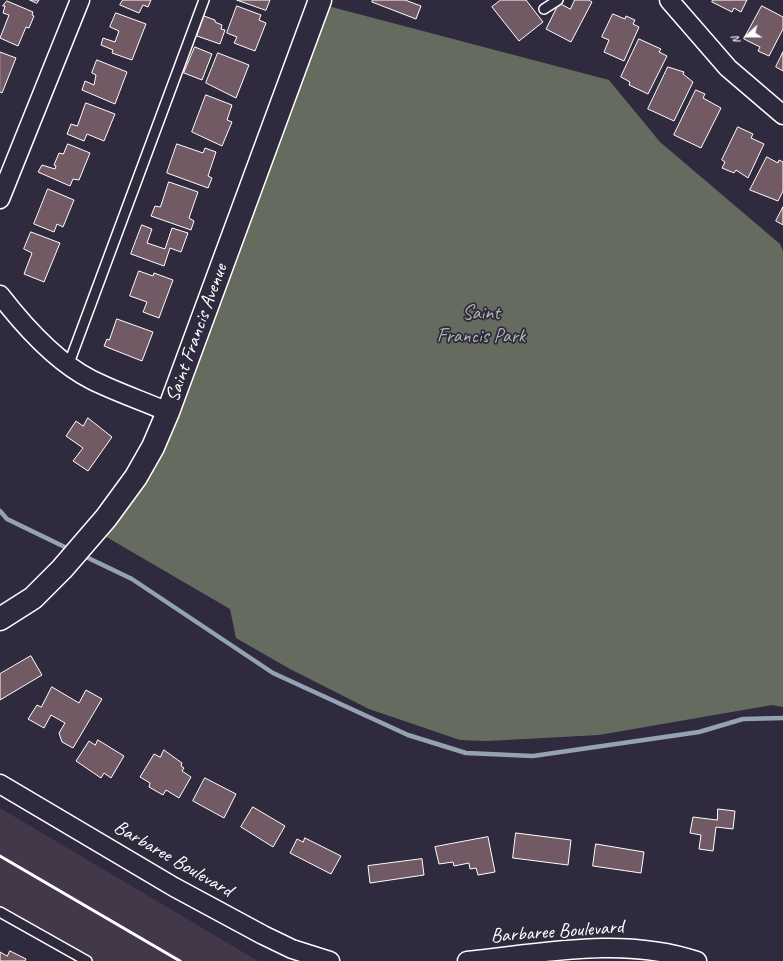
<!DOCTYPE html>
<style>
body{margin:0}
#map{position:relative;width:783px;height:961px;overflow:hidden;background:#2f2a3d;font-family:Caveat,sans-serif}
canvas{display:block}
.north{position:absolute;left:727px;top:16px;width:40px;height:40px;-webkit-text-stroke:3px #2f2a3d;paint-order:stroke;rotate:249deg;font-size:11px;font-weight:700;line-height:16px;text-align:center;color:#fff}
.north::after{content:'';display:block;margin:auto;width:14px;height:18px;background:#fff;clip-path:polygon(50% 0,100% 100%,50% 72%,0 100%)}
</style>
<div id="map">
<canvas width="783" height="961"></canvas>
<div class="north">N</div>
</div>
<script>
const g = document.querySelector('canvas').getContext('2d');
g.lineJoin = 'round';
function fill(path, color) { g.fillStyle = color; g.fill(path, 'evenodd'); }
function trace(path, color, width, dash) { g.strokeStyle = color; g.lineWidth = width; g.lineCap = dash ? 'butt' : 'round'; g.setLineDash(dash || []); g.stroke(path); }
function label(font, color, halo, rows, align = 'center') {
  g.font = font + ' Caveat,sans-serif'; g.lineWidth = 3.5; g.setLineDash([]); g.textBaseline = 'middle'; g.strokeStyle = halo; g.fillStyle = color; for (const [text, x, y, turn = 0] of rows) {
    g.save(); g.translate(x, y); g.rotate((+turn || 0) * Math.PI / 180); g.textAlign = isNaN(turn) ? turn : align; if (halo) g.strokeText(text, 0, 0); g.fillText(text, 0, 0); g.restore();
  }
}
fill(new Path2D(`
 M0,808l258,153h-166l-92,-54z`), '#433849');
fill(new Path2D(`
 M324,5l285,75 51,62 120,102 3,7v456l-11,-2 -173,30 -112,6 -27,-1 -91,-31 -79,-40 -54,-31 -6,-29 -127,-74 52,-67 19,-45z`), '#656c5f');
trace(new Path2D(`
 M0,511l7,8 64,31
 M82,555l50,24 141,94 135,62 58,18 67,3 166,-24 44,-13 40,-1`), '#95a2af', 4.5);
const building = new Path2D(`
 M30,0h9l-2,3z
 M123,0h28l-3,7 -5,-2 -4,8 -19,-8z
 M237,0h33l-4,10z
 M373,0h32l16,6 -5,13 -44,-17z
 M501,0h25l17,22 -24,19 -27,-34z
 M575,0h14l3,2 -21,40 -25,-13 13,-26 11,6z
 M713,0h34l-6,12 -7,-4 -2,4 -20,-10z
 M7,1l26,11 -1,3 2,1 -5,12 -3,-1 -8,19 -18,-8 9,-23 -6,-2 2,-7h-2z
 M237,6l24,9 -2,5 7,3 -11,28 -21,-8 3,-6 -10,-4z
 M762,6l21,11v12l-14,27 -11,-5 2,-4 -16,-8z
 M116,13l30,11 -14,36 -20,-7 1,-3 -12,-5 2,-7 12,4 4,-11 -9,-4z
 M613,14l12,5 1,-3 9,4 -2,4 6,3 -15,34 -20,-9 5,-12 -7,-3z
 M204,16l11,4v2l7,3 -1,4 4,1 -5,14 -23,-8z
 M639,39l22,10 -2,3 8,4 -19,38 -19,-9 1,-3 -9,-5z
 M195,47l17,7 -10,26 -18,-7z
 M0,52l16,6 -14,35 -2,-1z
 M783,52v19l-7,-4z
 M218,53l31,12 -13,33 -30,-15z
 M97,60l30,12 -12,32 -33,-14 3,-9 9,4 2,-10 -4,-2z
 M668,67l16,5 -1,2 10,8 -19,39 -26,-12z
 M696,90l9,4 -2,4 18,10 -20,40 -27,-13z
 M206,95l26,10 -5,15 5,2 -10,24 -30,-14z
 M86,103l29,11 -11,27 -17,-7 -3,7 -17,-7 4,-10 6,2z
 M738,127l15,7 -2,4 13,6 -16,34 -12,-8 -2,3 -12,-5 3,-6 -3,-2z
 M68,144l22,9 -11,27 -6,-1 -3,7 -32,-14 4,-7 13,4 1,-3 -2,-1 5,-12 4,1z
 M177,144l26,9 2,-5 11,4 -8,24 4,2 -4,10 -41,-15z
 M767,157l11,6 1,-3 4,2v29l-5,10 -28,-11z
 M169,182l29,10 -9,26 5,3 -3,9 -40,-14 4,-10 5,1z
 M48,189l26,11 -11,27 -6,-3 -3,8 -20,-8z
 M783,207v18l-7,-4z
 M142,225l10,4 -5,14 18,6 7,-21 16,5 -7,19 -11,-4 -6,18 -33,-12z
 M31,232l29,11 -16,39 -20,-8 8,-21 -8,-4z
 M139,271l14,5 1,-3 19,7 -14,38 -16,-6 4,-10 -17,-6z
 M117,319l36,13 -11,29 -38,-15 3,-7 2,1z
 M88,418l24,19 -24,34 -15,-10 10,-13 -17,-12 10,-15 7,5z
 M31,656l11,19 -42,25v-26z
 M52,687l27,16 7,-13 16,9 -29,49 -11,-6 -3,-9 6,-10 -14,-8 -7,13 -16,-9 9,-14 4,2z
 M98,740l26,16 -13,22 -7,-5 -3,5 -25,-17 13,-20 6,4z
 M164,750l18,13 -1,3 3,2 -2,3 9,6 -12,21 -13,-8 -3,5 -14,-8 1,-4 -10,-6 14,-23 6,3z
 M205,778l31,16 -12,24 -31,-17z
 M253,807l32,19 -12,21 -32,-20z
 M718,809l17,2 -2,18 -17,-2 -3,24 -14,-2 2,-14 -11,-2 3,-16 24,3z
 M516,833l55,7 -3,25 -55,-7z
 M488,837l7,35 -17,3 -2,-7 -6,1 -1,-6 -15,3 -1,-4 -14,2 -4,-17z
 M305,838l36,18 -10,18 -41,-21 7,-14 6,3z
 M596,844l48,8 -3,21 -48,-7z
 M422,859l2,16 -54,8 -2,-17z
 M10,951l16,8 -1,2h-25v-9l7,4z`);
fill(building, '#725a65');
trace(building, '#fff', 1);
const service = new Path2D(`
 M544,9l14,-9
 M68,366l136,-366
 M0,912l87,49`);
const minor = new Path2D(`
 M669,0l59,68 55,47
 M0,199l80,-199
 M0,295c24,31 56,67 92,85 24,12 51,21 76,32
 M0,784l174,103 89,48 29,14 38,12
 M467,961c76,-8 156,-25 230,0`);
const tertiary = new Path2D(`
 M0,619l33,-21 29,-29 44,-51 30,-41 17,-30 15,-35 152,-412`);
trace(service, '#fff', 12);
trace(minor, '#fff', 21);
trace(tertiary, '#fff', 25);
trace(service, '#2f2a3d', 9);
trace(minor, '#2f2a3d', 18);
trace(tertiary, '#2f2a3d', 22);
trace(new Path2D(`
 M0,856l180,105`), '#fff', 3);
label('20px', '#b2b6af', '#2f2a3d', [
 ["Saint",481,314],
 ["Francis Park",481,337]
]);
label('20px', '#fff', '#2f2a3d', [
 ["Saint Francis Avenue",197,333,-70],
 ["Barbaree Boulevard",173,859,30],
 ["Barbaree Boulevard",557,932,-4]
]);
</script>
